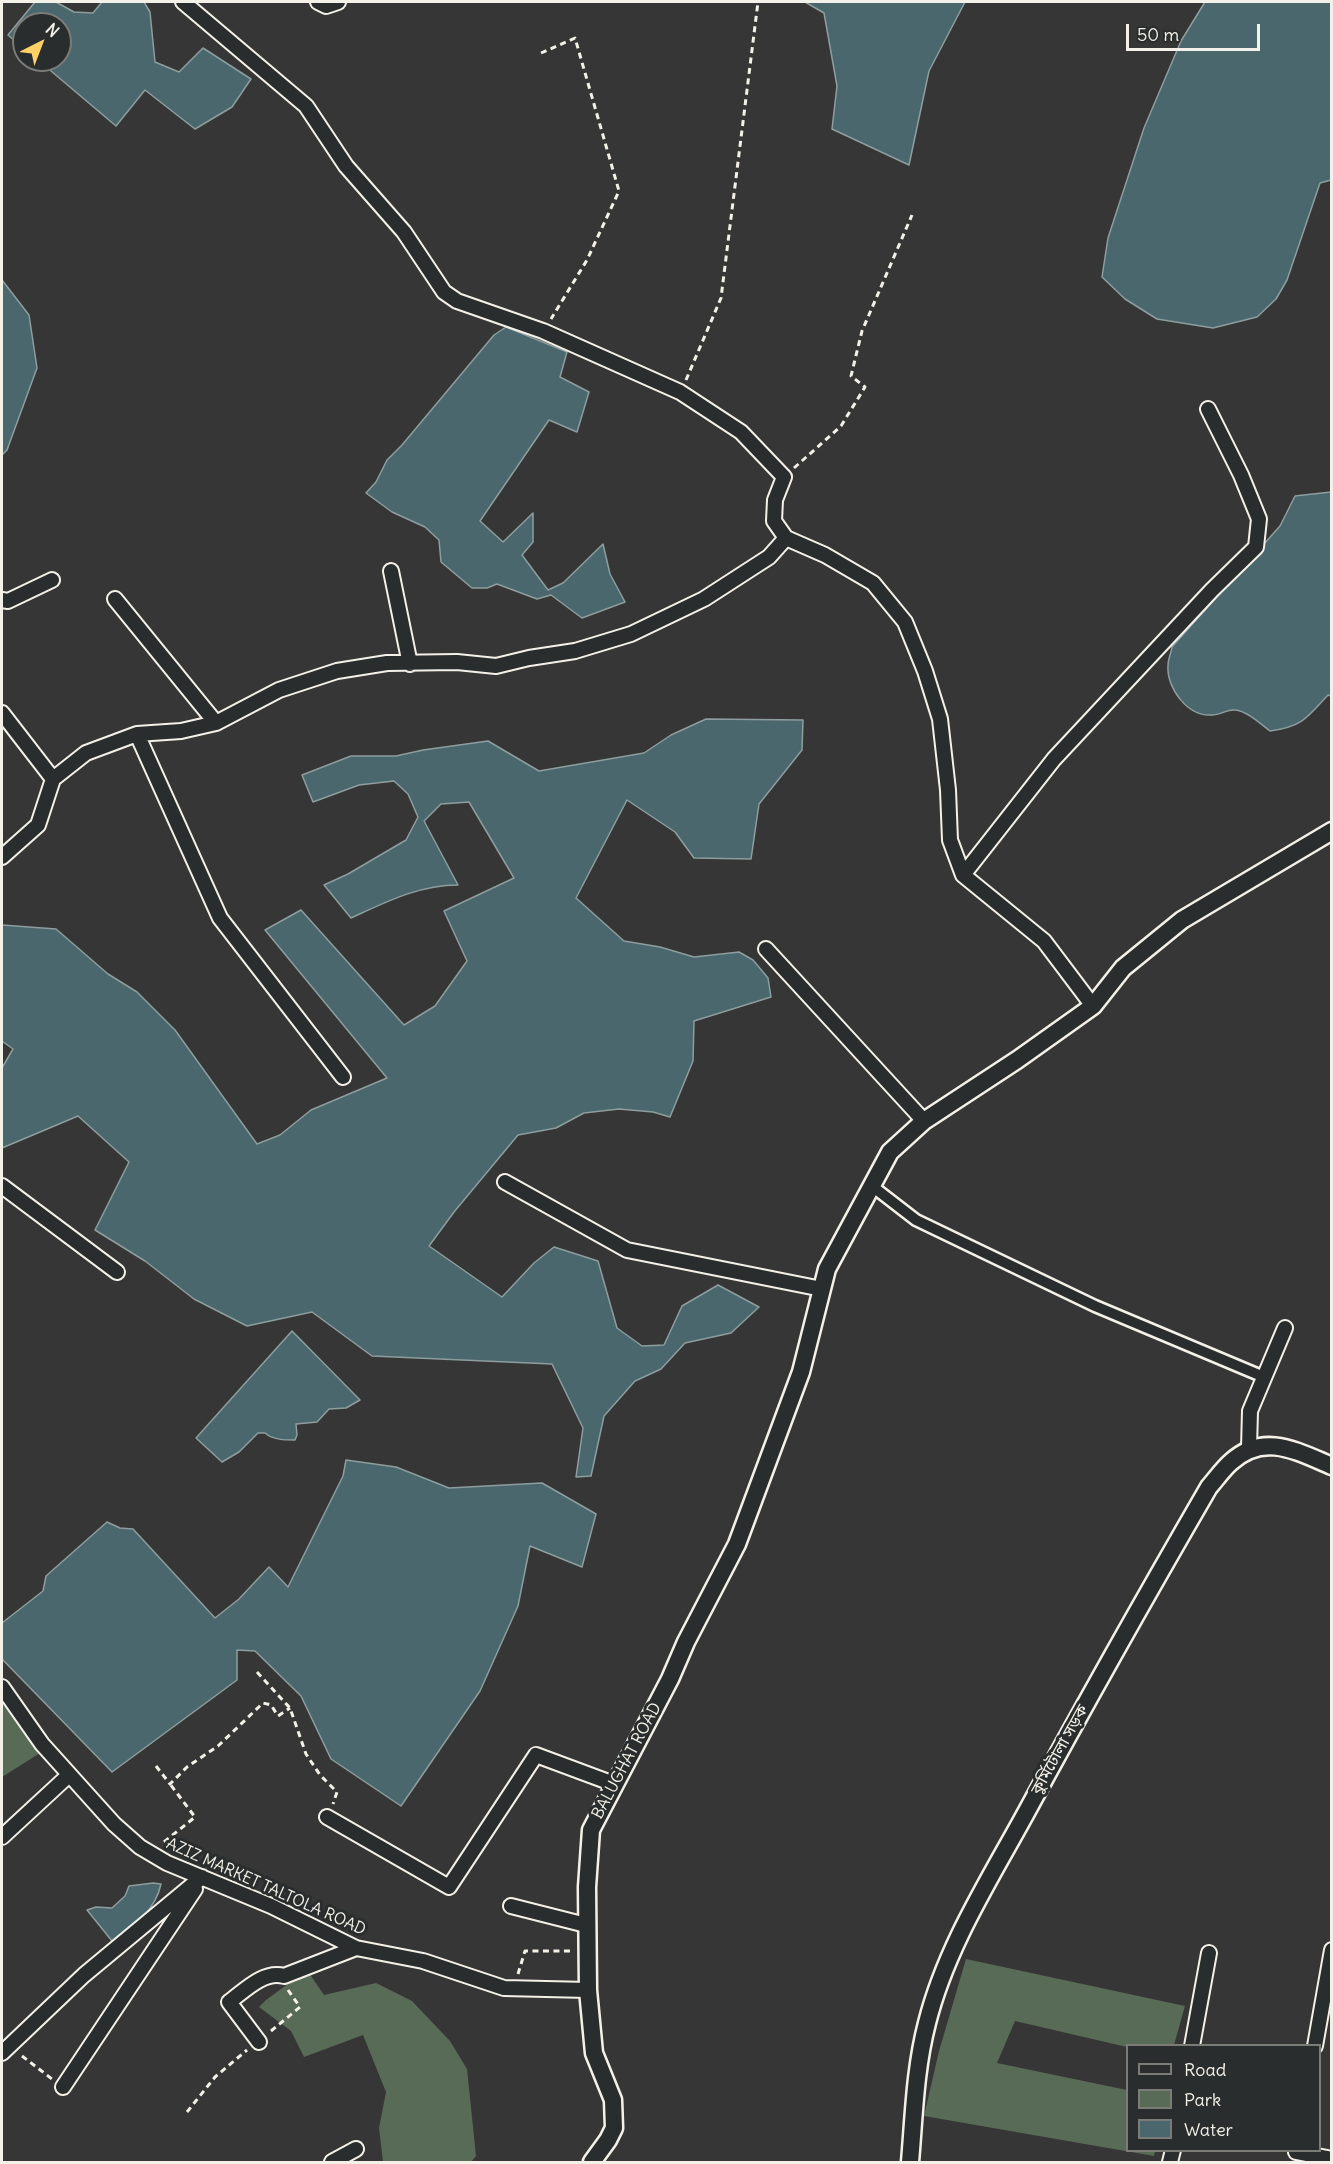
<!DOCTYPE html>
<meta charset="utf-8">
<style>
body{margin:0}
#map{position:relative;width:1333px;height:2164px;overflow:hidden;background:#373636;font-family:Delius,sans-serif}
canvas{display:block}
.frame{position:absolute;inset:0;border:3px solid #f4f1e8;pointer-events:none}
.legend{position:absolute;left:1126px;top:2044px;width:195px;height:108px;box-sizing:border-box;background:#2a2d2e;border:2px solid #7b7b78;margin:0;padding:8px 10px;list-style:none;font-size:18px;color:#f4f1e8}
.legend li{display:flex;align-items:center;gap:12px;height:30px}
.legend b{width:30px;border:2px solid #7b7b78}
.north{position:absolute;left:12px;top:12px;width:60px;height:60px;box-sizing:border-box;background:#2a2d2e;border:2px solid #7b7b78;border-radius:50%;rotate:42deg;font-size:16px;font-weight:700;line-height:24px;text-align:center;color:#f4f1e8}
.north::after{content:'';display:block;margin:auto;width:21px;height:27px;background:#ffd166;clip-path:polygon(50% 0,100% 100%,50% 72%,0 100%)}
.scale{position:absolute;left:1126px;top:24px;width:134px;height:27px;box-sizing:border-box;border:3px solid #f4f1e8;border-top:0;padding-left:8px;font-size:18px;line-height:21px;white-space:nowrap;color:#f4f1e8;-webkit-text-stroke:4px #2a2d2e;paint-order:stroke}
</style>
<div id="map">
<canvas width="1333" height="2164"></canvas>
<div class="frame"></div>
<ul class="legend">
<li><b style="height:8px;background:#2a2d2e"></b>Road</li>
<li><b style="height:16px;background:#586b56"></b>Park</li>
<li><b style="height:16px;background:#4a676d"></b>Water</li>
</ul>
<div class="north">N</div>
<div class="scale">50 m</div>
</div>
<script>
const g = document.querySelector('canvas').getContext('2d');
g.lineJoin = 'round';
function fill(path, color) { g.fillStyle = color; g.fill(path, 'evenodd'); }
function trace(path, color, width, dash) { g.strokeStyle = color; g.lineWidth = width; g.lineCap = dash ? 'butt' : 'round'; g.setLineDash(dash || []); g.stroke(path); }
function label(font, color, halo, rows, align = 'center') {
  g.font = font + ' Delius,"Noto Sans Bengali",sans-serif'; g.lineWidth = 6; g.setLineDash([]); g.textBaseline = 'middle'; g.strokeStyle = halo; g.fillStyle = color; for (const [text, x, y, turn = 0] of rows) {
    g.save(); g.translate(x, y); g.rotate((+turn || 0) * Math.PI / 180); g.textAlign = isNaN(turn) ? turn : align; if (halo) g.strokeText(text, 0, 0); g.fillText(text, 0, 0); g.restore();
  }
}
fill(new Path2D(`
 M2,1689l43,61 -43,27z
 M966,1959l219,47 -11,39 -46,1 -1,1 -112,-26 -18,42 130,27 1,60 27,1 -1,5 -230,-40 15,-65z
 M307,1970l17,25 52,-12 36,18 38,40 17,28 9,87 -5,6h-88l-4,-34 7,-36 -23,-57 -59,22 -13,-26 -32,-24 7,-7z`), '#586b56');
const water = new Path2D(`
 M35,2h21l18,10 19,1 9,-11h42l6,10 5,50 24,10 24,-24 48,31 -19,28 -37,22 -50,-39 -29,36 -78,-66h22v-36h-36v25l-16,-14z
 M805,2h160l-36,69 -20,94 -77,-36 5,-43 -13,-73z
 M1205,2h127l-1,178 -11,3 -33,97 -11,19 -19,18 -44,11 -56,-9 -32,-20 -23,-22 6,-39 36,-110 37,-87z
 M2,280l27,35 8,53 -30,82 -5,5z
 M506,327l61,25 -7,25 29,15 -12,40 -28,-12 -69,101 23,21 30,-29v29l-11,13 26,35 15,-7 40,-39 7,30 15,28 -43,16 -31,-23 -14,4 -40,-15 -10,4h-15l-31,-26 -2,-22 -14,-13 -33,-15 -26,-19 10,-11 11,-22 15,-15 92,-110z
 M1331,492v204l-3,-1c-21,23 -26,32 -58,36 -9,-7 -23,-20 -35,-21 -7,-1 -15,5 -23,5 -24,2 -46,-27 -44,-50 0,-5 3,-12 4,-18l108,-121 15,-30z
 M706,719l97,1 -1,30 -43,54 -8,55 -57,-1 -19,-26 -48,-32 -51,98 48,43 36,6 34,10 45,-5 14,8 15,18 3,19 -77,24 -1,40 -23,56 -17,-5 -34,-3 -35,4 -28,15 -38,7 -64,77 -25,34 73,51 32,-34 20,-16 44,14 19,67 25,18 22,-1 18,-39 36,-21 41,22 -28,26 -46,10 -24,26 -26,12 -31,35 -13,60 -15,1 7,-49 -31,-64 -180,-8 -60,-44 -65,14 -53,-27 -49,-38 -50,-31 34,-68 -51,-46 -76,32v-80l11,-19 -11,-8v-116l54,4 52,45 29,18 38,38 82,114 23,-9 31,-25 76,-32 -122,-148 36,-20 103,115 31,-19 32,-45 -23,-50 70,-33 -45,-76 -28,2 -17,17 34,64c-39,0 -72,17 -107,33l-27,-33 24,-11 58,-34 12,-23 -10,-23 -14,-13 -35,4 -46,17 -11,-27 49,-19h45l27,-6 65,-9 51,30 105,-18 27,-18z
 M292,1331l68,69 -14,8 -17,1 -12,13 -21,2 1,11 -2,5c-10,0 -22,0 -30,-7h-7l-19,19 -17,10 -26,-24z
 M346,1460l50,7 53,21 93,-5 54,31 -14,53 -52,-21 -12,60 -38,85 -79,115 -70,-47 -30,-63 -46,-45 -18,-1v30l-125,92 -110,-113v-36l41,-32 3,-15 61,-54 13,6 13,1 82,89 24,-19 30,-32 19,20 55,-111z
 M153,1883l8,1c-5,25 -28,45 -49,57l-25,-31 9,-3 16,1 13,-12 4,-10z`);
fill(water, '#4a676d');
trace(water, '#8e9e9e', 1.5);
const pedestrian = new Path2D(`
 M872,1186l44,34 179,86 169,71`);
const minor = new Path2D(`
 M183,2l123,104 40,60 58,66 40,60 13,9 86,30 137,61 61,40 43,45 -9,23 -1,21 12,17
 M318,2l8,4 12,-4
 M391,571l19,93
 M115,599l101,124
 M2,600l6,1 44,-21
 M2,713l51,66
 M137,734l83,184 123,159
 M2,857l36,-32 15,-46 33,-26 51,-19 44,-3 35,-8 63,-33 58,-19 50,-8 70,-1 39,4 33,-8 46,-7 56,-17 73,-35 65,-42 17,-19 39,17 48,28 32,39 20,49 15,48 8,71 2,50 13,35 81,66 49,65
 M963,875l91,-116 158,-169 44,-43 3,-28 -18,-44 -33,-66
 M766,949l158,172
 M505,1182l122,68 195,39
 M2,1186l115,86
 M1249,1448l1,-37 35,-83
 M2,1687l40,57 72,80 26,23 27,16 104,43 85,42 67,13 81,27 84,2
 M327,1817l122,70 87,-132 78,29
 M2,1837l67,-62
 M511,1906l75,19
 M259,2042l-30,-40c15,-11 35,-32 55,-26l72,-28
 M1192,2046l17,-93
 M1315,2046l17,-96
 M2,2053l82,-78 118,-98
 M63,2087l132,-198
 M1297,2150l-1,2 36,7
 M332,2162l24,-13
 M1170,2162l3,-12`);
const tertiary = new Path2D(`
 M592,2162l16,-22 6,-12 -1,-28 -19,-47 -6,-63 -1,-103 4,-57 79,-151 16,-37 51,-98 64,-172 26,-103 63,-117 34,-31 93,-61 76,-54 30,-38 59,-48 150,-89
 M910,2162c4,-46 5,-93 17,-139 19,-76 63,-144 100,-212 59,-109 120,-217 182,-324 7,-8 14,-18 22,-25 33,-30 65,-11 101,4`);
trace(pedestrian, '#f4f1e8', 15);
trace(minor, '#f4f1e8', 18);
trace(tertiary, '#f4f1e8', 21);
trace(new Path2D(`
 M541,53l34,-15 44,153 -32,69 -36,59
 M686,380l35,-82 37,-296
 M794,468l47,-42 24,-39 -14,-11 11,-45 50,-116
 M257,1672l33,36 16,46 14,21 17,17 -4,12
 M156,1766l14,18 17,-17 31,-21 45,-43 8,2 7,11 12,-8
 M164,1842l31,-25 -25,-33
 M518,1974l7,-23h48
 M271,2031l29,-24 -12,-17
 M22,2056l30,23
 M187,2112l28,-35 32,-27`), '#f4f1e8', 3, [6, 4.5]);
trace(pedestrian, '#2a2d2e', 10);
trace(minor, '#2a2d2e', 14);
trace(tertiary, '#2a2d2e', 16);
label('16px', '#f4f1e8', '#2a2d2e', [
 ["কুর্মিটোলা সড়ক",1060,1750,-61],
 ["BALUGHAT ROAD",627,1761,-62],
 ["AZIZ MARKET TALTOLA ROAD",266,1887,24]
]);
</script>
